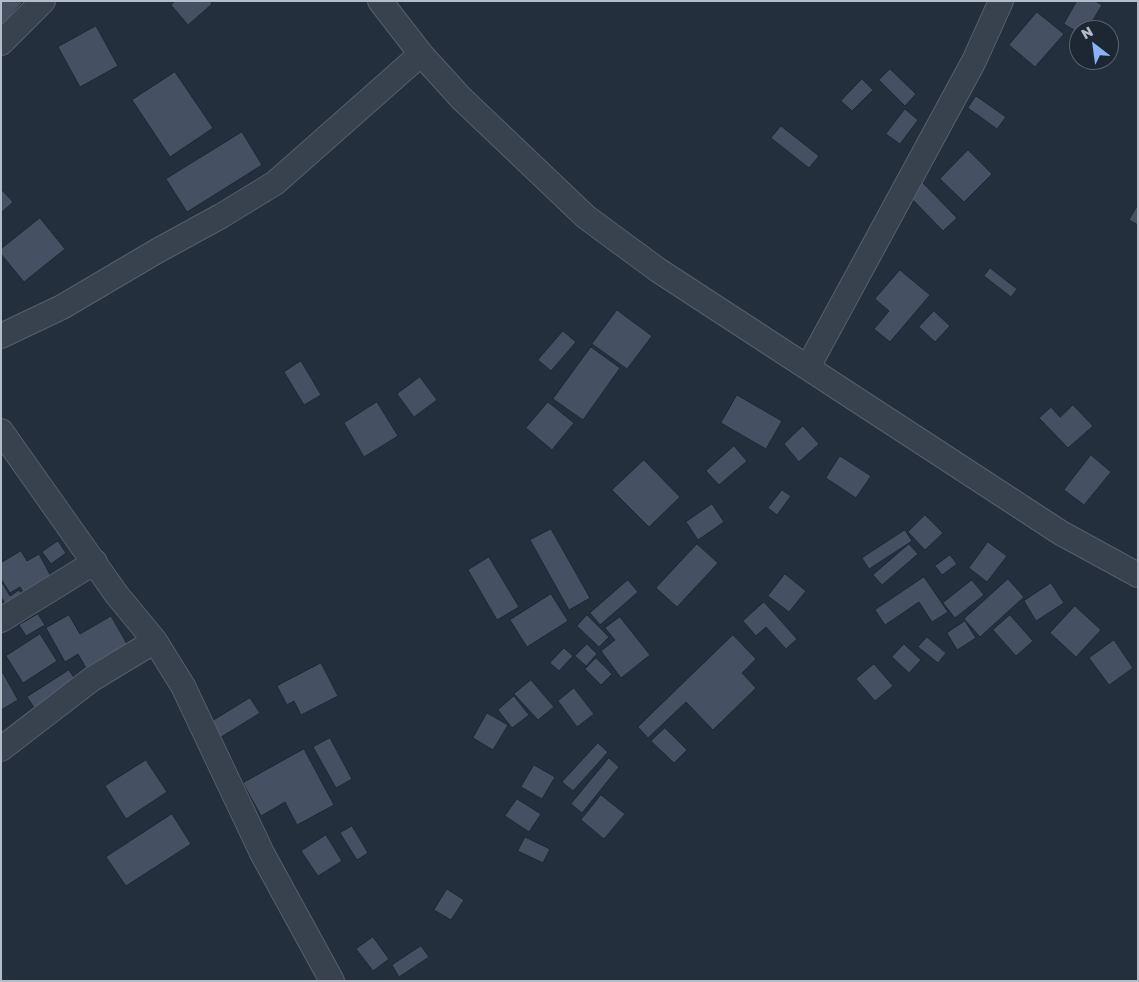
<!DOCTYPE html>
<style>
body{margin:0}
#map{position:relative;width:1139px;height:982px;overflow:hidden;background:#242f3e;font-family:"Golos Text",sans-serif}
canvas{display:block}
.frame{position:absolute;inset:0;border:2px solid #b4bcc9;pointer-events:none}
.north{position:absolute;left:1069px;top:20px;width:50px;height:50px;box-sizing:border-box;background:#1d2633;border:1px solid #59626f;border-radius:50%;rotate:330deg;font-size:14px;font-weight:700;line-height:20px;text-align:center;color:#b4bcc9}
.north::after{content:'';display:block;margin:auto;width:18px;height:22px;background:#8ab4f8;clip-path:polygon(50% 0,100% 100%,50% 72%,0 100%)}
</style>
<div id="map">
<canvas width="1139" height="982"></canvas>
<div class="frame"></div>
<div class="north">N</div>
</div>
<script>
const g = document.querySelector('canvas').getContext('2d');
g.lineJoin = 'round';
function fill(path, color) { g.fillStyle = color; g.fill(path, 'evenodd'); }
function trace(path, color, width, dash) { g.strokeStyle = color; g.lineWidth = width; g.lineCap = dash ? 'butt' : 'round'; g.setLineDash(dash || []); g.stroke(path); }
const building = new Path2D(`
 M1,1l22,1 -22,24z
 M175,1h35l2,3 -24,21 -17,-20z
 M1077,1h18l7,4 -15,25h-8v3l-15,-9z
 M1037,12l27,22 -29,33 -26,-22z
 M96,26l22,40 -38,21 -22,-40z
 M890,69l26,25 -11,12 -26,-26z
 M175,72l38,56 -43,29 -38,-57z
 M862,79l11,11 -21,21 -11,-10z
 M976,96l30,21 -9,12 -29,-21z
 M905,109l13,11 -18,24 -14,-10z
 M781,126l38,30 -10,12 -38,-30z
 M242,132l20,33 -75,47 -21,-33z
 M968,150l24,24 -28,28 -24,-23z
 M922,182l35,36 -14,13 -35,-36z
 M1,189l12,13 -12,11z
 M1138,205v20l-9,-5z
 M40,218l25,31 -41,33 -23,-28v-5z
 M990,268l27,21 -6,8 -27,-21z
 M900,270l30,25 -40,47 -16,-13 15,-18 -14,-12z
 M617,310l35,26 -25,33 -35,-25z
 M934,311l16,15 -15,16 -16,-15z
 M563,331l13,11 -25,29 -13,-11z
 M591,347l29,21 -37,52 -30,-21z
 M301,361l20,34 -17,10 -20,-33z
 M420,377l17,23 -23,17 -17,-23z
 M737,395l45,26 -16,28 -45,-26z
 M377,402l21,34 -34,21 -20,-34z
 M548,402l26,21 -22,27 -26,-22z
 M1073,405l20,21 -25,22 -29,-30 12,-11 9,10z
 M803,426l16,18 -20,18 -15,-18z
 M734,446l13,15 -28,24 -13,-14z
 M1091,455l20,17 -27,33 -20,-15z
 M840,456l31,20 -15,22 -30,-20z
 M644,460l36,37 -31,30 -37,-37z
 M782,490l9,6 -14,19 -9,-7z
 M712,504l12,18 -26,18 -12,-18z
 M925,515l18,18 -18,17 -17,-18z
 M551,529l39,69 -21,12 -39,-70z
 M905,530l7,11 -43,28 -7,-11z
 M58,541l8,12 -15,11 -9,-12z
 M988,542l19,14 -20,26 -18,-14z
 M697,544l21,19 -41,44 -21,-19z
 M909,544l9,10 -36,31 -9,-10z
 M21,551l6,10 12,-7 15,28 -27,16 -7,-11 -10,6 -9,-14v-16z
 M950,555l7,9 -15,11 -7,-9z
 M489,557l30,50 -22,13 -29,-50z
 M785,574l21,17 -17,21 -21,-16z
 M924,577l24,35 -16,10 -13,-20 -34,23 -10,-15z
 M1008,579l16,18 -44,40 -16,-18z
 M628,580l10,12 -38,33 -10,-12z
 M972,580l12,15 -29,23 -12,-15z
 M1051,583l13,20 -28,18 -12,-20z
 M3,584l7,12 9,-6 7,11 -16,10 -9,-14v-12z
 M551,594l17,27 -41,26 -17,-27z
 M764,602l33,37 -11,10 -20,-22 -10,9 -13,-15z
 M1075,606l26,24 -25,27 -26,-24z
 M38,614l7,11 -19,11 -7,-11z
 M69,615l11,19 31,-18 16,28 -41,24 -8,-14 -13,8 -19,-34z
 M587,615l22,22 -10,10 -22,-21z
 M1010,615l23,26 -17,15 -23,-26z
 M620,617l30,38 -29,23 -20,-27 14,-11 -10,-12z
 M965,621l11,17 -19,12 -10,-17z
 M40,634l17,27 -34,22 -17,-27z
 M733,635l23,24 -14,14 14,15 -43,42 -27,-28 -38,36 -10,-11z
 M927,637l19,16 -8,10 -20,-16z
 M1114,640l19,28 -24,17 -20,-27z
 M587,644l10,10 -11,12 -11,-10z
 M904,644l17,16 -12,13 -17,-16z
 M564,648l9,8 -14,15 -9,-8z
 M596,658l16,16 -11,11 -16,-16z
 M321,663l17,33 -37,19 -7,-14 -7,4 -10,-19z
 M874,664l19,22 -18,15 -19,-22z
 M69,670l10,15 -42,27 -10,-15z
 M3,673l15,27 -17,10v-36z
 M531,680l23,27 -16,13 -24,-26z
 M574,688l20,26 -17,13 -19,-26z
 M514,696l15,19 -17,13 -14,-18z
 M250,698l10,15 -42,26 -9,-16z
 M487,713l21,12 -15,25 -20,-12z
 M665,728l22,22 -13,13 -23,-22z
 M330,738l22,41 -16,9 -23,-41z
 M598,743l10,9 -35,39 -11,-9z
 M304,749l30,56 -37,20 -12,-23 -24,14 -18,-33z
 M609,758l10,9 -37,46 -11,-9z
 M146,760l21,32 -41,27 -21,-33z
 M534,765l21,12 -13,22 -21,-12z
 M601,795l24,19 -21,25 -23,-19z
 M517,799l24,15 -12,18 -24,-16z
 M172,814l19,30 -65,42 -20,-29z
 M352,826l16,27 -11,7 -17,-27z
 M326,835l16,26 -24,15 -17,-25z
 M525,837l25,12 -7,14 -25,-12z
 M447,889l17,11 -13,20 -17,-10z
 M373,937l16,22 -16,12 -17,-22z
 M421,946l8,11 -30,20 -7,-12z`);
fill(building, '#455162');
trace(building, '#1f2835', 1);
const minor = new Path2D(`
 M380,1l41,53 40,44 125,119 72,53 403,263 77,42
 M1,43l42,-42
 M1,336l61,-29 95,-56 64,-35 54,-33 146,-129
 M808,367l166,-306 27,-60
 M1,431l116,164 38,46 28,45 79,167 70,128
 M1,620l94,-58
 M1,749l91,-70 63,-38`);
trace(minor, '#565f6c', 26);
trace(minor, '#38414e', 24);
</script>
